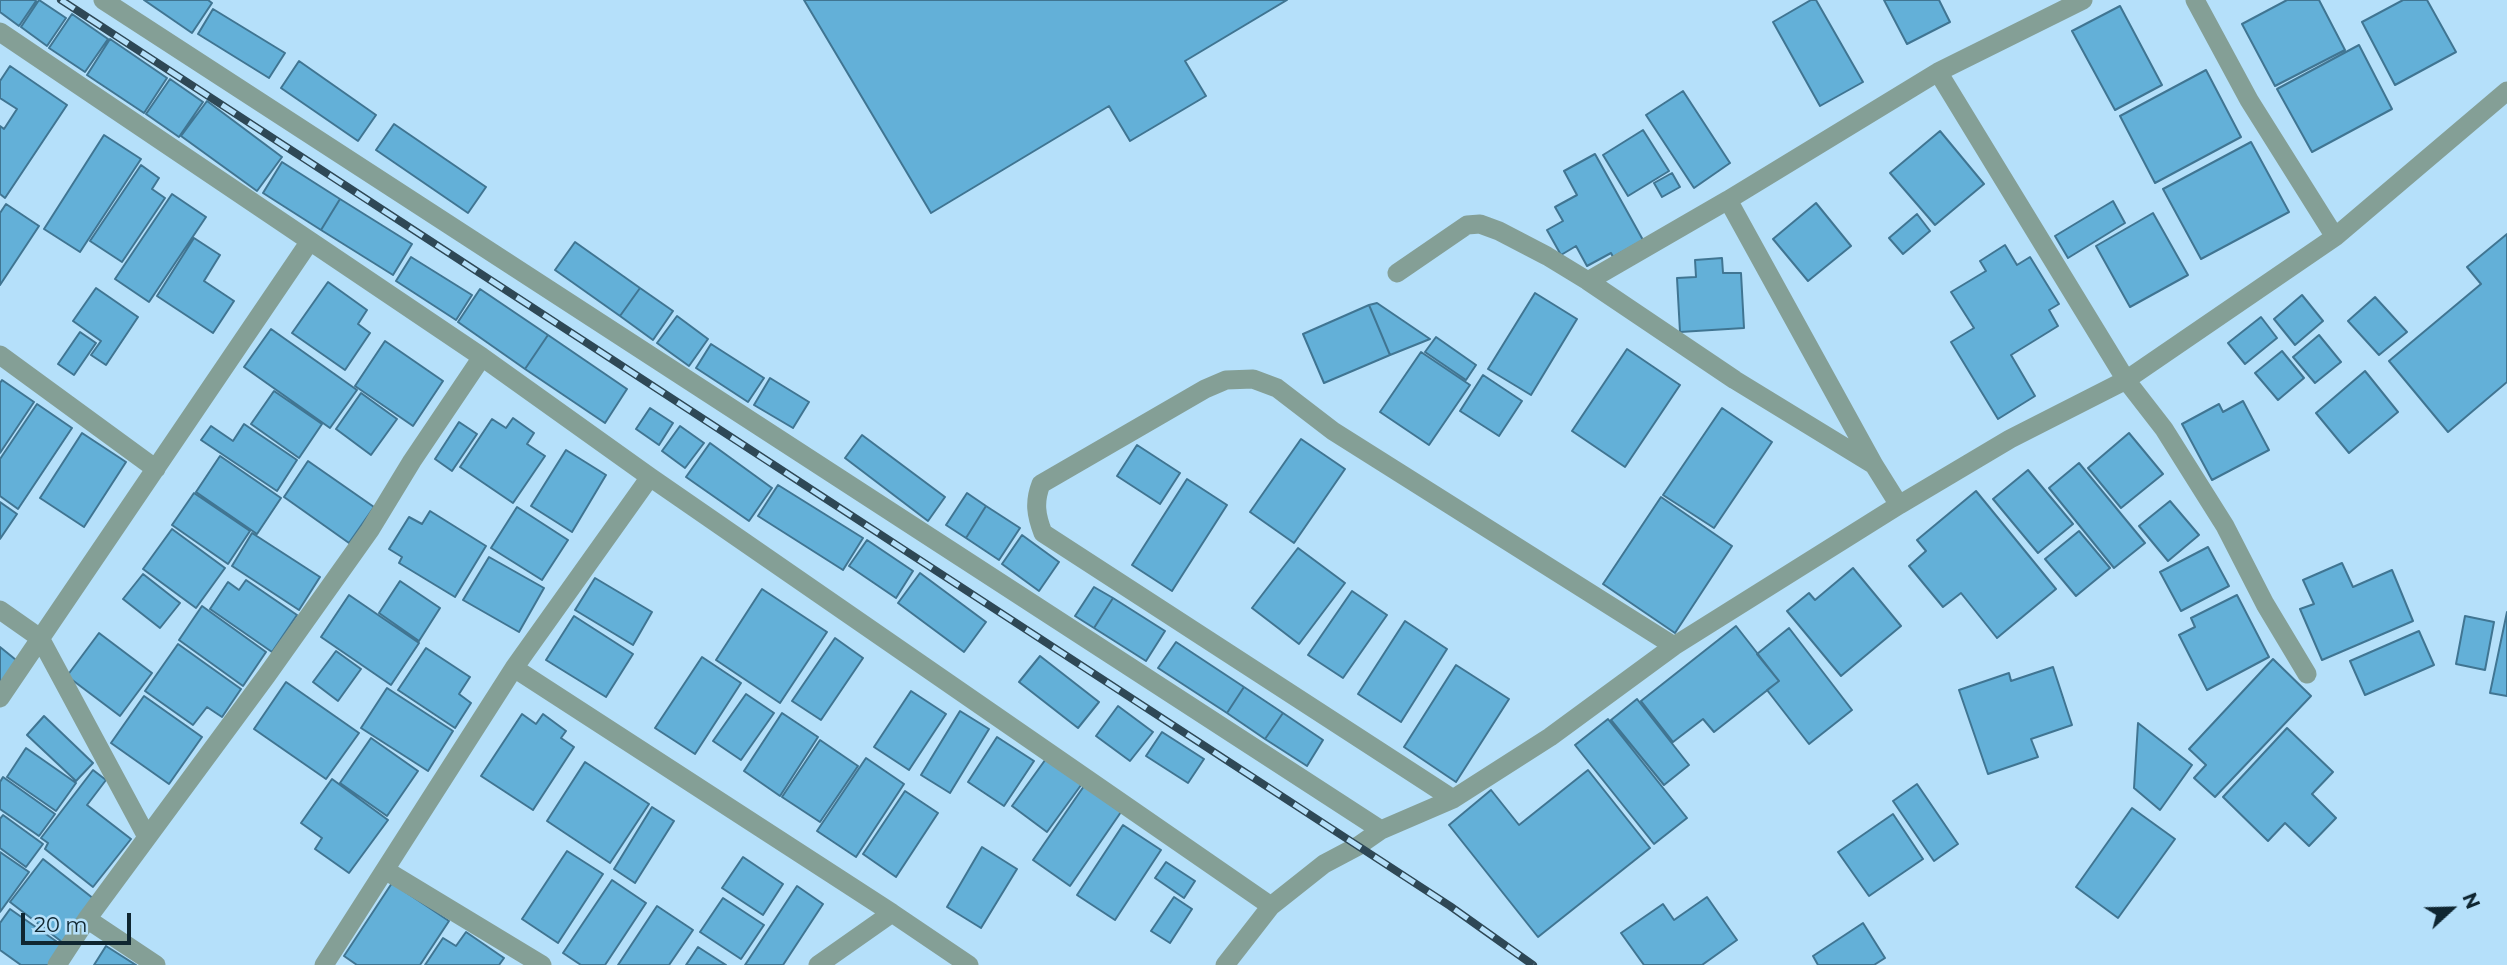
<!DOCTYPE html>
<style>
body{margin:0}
#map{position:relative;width:2507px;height:965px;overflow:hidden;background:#b5e0fa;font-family:Montserrat,sans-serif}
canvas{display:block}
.north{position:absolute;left:2416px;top:874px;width:70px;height:70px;-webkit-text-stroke:5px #b5e0fa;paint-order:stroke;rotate:68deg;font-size:19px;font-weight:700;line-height:28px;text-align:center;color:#0f2631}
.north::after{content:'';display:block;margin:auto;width:24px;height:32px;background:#0f2631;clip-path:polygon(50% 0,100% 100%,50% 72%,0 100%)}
.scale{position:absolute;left:21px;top:913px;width:110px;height:32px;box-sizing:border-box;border:4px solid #0f2631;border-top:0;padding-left:9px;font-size:21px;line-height:24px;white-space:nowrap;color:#0f2631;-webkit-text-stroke:5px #b5e0fa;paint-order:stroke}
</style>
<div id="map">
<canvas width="2507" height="965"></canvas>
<div class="north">N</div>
<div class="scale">20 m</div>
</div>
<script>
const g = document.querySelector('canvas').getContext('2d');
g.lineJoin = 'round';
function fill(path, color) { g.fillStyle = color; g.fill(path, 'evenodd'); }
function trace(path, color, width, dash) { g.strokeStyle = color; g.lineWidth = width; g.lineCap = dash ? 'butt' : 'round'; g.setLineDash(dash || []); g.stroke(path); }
const building = new Path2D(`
 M0,0h35l1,1 -17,25 -19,-14z
 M39,0l27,18 -19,28 -26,-19z
 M144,0h64l4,3 -20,30z
 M804,0h483l-102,61 21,35 -76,45 -21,-35 -178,107z
 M1811,0h5l47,82 -43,24 -47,-84z
 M1884,0h55l11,22 -43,22z
 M2287,0h32l26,50 -70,36 -33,-62z
 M2403,0h24l29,52 -61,33 -33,-63z
 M2120,6l42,79 -47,25 -43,-79z
 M213,9l72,44 -16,25 -71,-44z
 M72,14l36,25 -23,33 -36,-24z
 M110,39l57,39 -23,35 -57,-38z
 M2359,45l33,64 -80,43 -35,-63z
 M299,61l77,54 -18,26 -77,-53z
 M10,66l57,39 -62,93 -5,-4v-68l4,3 13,-20 -17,-11v-17z
 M2206,70l35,67 -86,46 -35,-67z
 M170,79l33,23 -24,35 -33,-23z
 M1683,91l47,72 -36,25 -48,-73z
 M207,101l75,56 -25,34 -76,-55z
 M394,124l92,63 -18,26 -92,-63z
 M1643,130l26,41 -41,25 -25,-41z
 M1940,131l44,53 -49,41 -45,-52z
 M104,135l37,24 -61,93 -36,-23z
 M2251,142l38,70 -88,47 -38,-70z
 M1595,154l48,86 -30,17 -2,-4 -24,13 -11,-20 -15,9 -14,-25 16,-9 -8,-14 22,-12 -13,-24z
 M282,162l58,37 -19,31 -58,-37z
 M141,165l18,13 -7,11 13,9 -43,64 -32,-21z
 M1672,173l8,14 -18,10 -8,-14z
 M172,194l34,23 -57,85 -34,-23z
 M340,199l72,45 -19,31 -72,-45z
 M2113,201l12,22 -57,35 -13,-22z
 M1816,203l35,43 -43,35 -35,-42z
 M6,204l33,22 -39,59v-72z
 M2153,213l35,62 -58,32 -34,-61z
 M1917,214l13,17 -27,23 -14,-16z
 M2507,234v148l-59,50 -59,-71 92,-77 -14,-17z
 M194,238l26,17 -16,26 30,20 -21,32 -56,-37z
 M575,242l65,46 -20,28 -65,-46z
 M2005,245l12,20 13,-8 29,47 -10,6 9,16 -47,29 24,41 -37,23 -47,-77 23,-14 -23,-36 35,-21 -6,-10z
 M411,257l61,38 -16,25 -60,-39z
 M1722,258l1,15h18l3,55 -64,4 -3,-54 19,-1 -1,-17z
 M328,282l39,28 -9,14 12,9 -25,37 -53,-37z
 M96,288l42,29 -32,48 -15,-10 10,-14 -28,-20z
 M640,288l33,23 -20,29 -33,-24z
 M480,289l68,46 -23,34 -67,-47z
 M1535,293l42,26 -46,76 -43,-26z
 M2302,295l21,26 -28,24 -21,-26z
 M2375,297l32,35 -28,23 -31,-34z
 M1377,303l53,36 -40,16 -21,-50z
 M1369,305l21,50 -66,28 -21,-49z
 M677,316l31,23 -19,27 -32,-23z
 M2261,317l16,21 -32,26 -17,-21z
 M271,329l86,61 -27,38 -86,-61z
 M80,332l16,11 -22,32 -16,-11z
 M548,335l79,54 -22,34 -80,-54z
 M2319,335l22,27 -26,21 -22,-26z
 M1436,337l40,28 -10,15 -41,-28z
 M385,341l58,40 -30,45 -58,-40z
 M711,344l53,34 -16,24 -52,-34z
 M1627,349l53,36 -55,82 -53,-36z
 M2282,351l22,27 -26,22 -23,-27z
 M1421,352l49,33 -41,60 -49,-33z
 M2365,371l33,41 -49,41 -33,-40z
 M1483,375l39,26 -23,35 -39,-25z
 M770,378l39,24 -16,26 -39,-23z
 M2,380l32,22 -34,51v-70z
 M274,391l48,33 -23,34 -48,-34z
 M361,393l36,26 -26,36 -35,-26z
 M2243,401l26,49 -57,30 -30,-56 37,-20 4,8z
 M37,404l35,24 -54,81 -18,-13v-37z
 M650,408l23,15 -14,22 -23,-16z
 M1722,408l50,34 -58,86 -51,-33z
 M513,418l21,15 -7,11 18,12 -32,47 -53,-36 32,-48 14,9z
 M459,422l18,12 -25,37 -17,-12z
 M244,424l53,36 -20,31 -76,-51 10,-14 22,15z
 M680,426l24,17 -19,25 -23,-17z
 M82,433l44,29 -42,65 -44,-29z
 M2129,433l34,41 -42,34 -33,-40z
 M862,435l83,62 -17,24 -83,-63z
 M1301,439l44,30 -51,74 -44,-31z
 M710,443l62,45 -23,33 -63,-44z
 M1137,445l43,28 -20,31 -43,-28z
 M566,450l40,25 -34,57 -41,-26z
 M220,456l61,42 -24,36 -61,-42z
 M308,461l66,46 -25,36 -65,-46z
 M2079,463l66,80 -31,25 -65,-80z
 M2028,470l45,54 -35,29 -45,-54z
 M1187,479l40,26 -55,86 -40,-26z
 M778,485l85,53 -20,32 -85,-54z
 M1976,491l80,98 -59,49 -36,-45 -18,14 -34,-41 17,-15 -9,-11z
 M194,493l56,38 -22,33 -56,-39z
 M967,493l19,13 -20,32 -20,-13z
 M1661,497l71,49 -57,87 -72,-49z
 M2170,501l29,34 -31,26 -29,-35z
 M0,502l17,12 -17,25z
 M986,506l34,22 -21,32 -33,-22z
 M517,507l51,33 -26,40 -51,-32z
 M430,511l56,35 -31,51 -56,-34 3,-6 -13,-8 20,-32 13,7z
 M172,529l53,39 -29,40 -53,-39z
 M2079,531l31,37 -34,28 -31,-37z
 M252,533l68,44 -21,33 -67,-44z
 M1022,535l37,27 -20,29 -37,-27z
 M867,540l46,31 -17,27 -47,-32z
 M2208,547l21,39 -48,25 -21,-39z
 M1298,548l47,35 -46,61 -47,-36z
 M489,557l55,31 -25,44 -56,-32z
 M2342,563l11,24 39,-17 21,51 -91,39 -22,-51 14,-5 -11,-24z
 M1853,568l48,58 -60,50 -54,-65 22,-18 6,7z
 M920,573l66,49 -22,30 -66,-49z
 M143,574l37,29 -20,25 -37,-29z
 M595,578l57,34 -19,33 -58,-35z
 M246,580l51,35 -25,37 -62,-43 18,-27 11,8z
 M400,581l40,27 -21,33 -40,-28z
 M1094,587l19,11 -19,30 -19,-12z
 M762,589l65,43 -47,71 -64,-43z
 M1352,591l35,24 -44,63 -35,-23z
 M349,595l70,48 -28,42 -70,-48z
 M2237,595l32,62 -62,33 -28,-55 16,-8 -4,-9z
 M1113,598l52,33 -19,30 -52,-33z
 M202,606l64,46 -23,34 -64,-46z
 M2507,612v84l-17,-3z
 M574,616l59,38 -27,43 -60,-37z
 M2465,616l29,6 -9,48 -29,-6z
 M1405,621l42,28 -46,73 -43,-28z
 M1736,626l43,55 -65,51 -11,-13 -30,23 -32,-41z
 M1789,628l63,82 -43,34 -42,-54 12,-9 -22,-27z
 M2419,631l15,34 -69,30 -15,-34z
 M99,633l53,40 -32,43 -53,-40z
 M835,638l28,20 -42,62 -29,-19z
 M1176,642l68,45 -17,26 -69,-45z
 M178,644l63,45 -19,28 -15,-10 -14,18 -48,-34z
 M0,647l21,17 -21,28z
 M426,648l44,29 -11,17 12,9 -16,25 -57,-38z
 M336,651l25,18 -23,32 -25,-19z
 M1040,656l59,46 -21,26 -59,-46z
 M702,657l39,26 -46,71 -40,-26z
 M2273,659l38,37 -96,101 -21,-19 12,-13 -17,-16z
 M1456,665l53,34 -53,83 -52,-35z
 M2053,667l19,58 -41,14 7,18 -50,17 -29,-84 50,-17 2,8z
 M286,682l73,51 -33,46 -72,-50z
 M1244,687l39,26 -18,26 -38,-26z
 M387,688l66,43 -25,40 -67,-43z
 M911,691l35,23 -37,56 -35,-23z
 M746,694l28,19 -33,47 -28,-19z
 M144,696l58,41 -33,47 -58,-41z
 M1637,699l52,66 -25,20 -53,-65z
 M1118,706l35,26 -23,29 -34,-25z
 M960,711l29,18 -39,64 -29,-18z
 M782,713l36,24 -38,59 -36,-25z
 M1283,713l40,27 -16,26 -42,-27z
 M522,714l14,10 7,-10 23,17 -5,7 13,9 -41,63 -52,-34z
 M44,716l49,47 -17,18 -49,-46z
 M1608,719l79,99 -33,26 -79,-99z
 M2138,723l54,42 -32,45 -26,-22z
 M2287,728l46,44 -21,22 24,24 -27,28 -24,-23 -17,18 -45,-44z
 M1162,732l42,27 -16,24 -42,-27z
 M997,737l37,24 -30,45 -36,-24z
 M371,738l47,33 -31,45 -47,-33z
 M820,740l38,26 -38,56 -38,-25z
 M26,748l50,35 -20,28 -49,-34z
 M1048,756l36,25 -37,51 -35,-26z
 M866,758l38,26 -48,73 -39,-26z
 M585,762l64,42 -39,59 -63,-42z
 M93,770l13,10 -19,25 44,34 -38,48 -48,-38 3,-6 -7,-5z
 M1588,770l62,78 -112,89 -89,-112 42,-35 28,35z
 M3,777l52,37 -16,22 -39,-27v-27z
 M332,779l56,41 -39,53 -34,-24 7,-11 -21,-15z
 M1917,784l41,60 -24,17 -41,-60z
 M1084,786l37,26 -51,74 -37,-26z
 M905,791l33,22 -42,64 -33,-23z
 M652,807l22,14 -39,62 -21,-14z
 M2132,808l43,31 -57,79 -42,-31z
 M1893,814l30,45 -54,37 -31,-44z
 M3,815l40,29 -17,23 -26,-19v-29z
 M1123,825l38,25 -46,70 -38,-25z
 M982,847l35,22 -36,59 -34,-21z
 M567,851l36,23 -45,69 -36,-24z
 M0,852l29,20 -29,40z
 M743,857l40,27 -20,31 -41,-27z
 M43,859l51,40 -32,43 -52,-40z
 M1166,862l29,19 -11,17 -29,-20z
 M612,880l34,23 -41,62h-24l-18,-12z
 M392,883l57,38 -29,44h-63l-13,-9z
 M797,886l26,18 -40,61h-38z
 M1174,897l18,12 -22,34 -19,-12z
 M1707,897l30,43 -35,25h-58l-23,-32 42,-29 11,16z
 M723,898l41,27 -23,34 -41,-27z
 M657,906l36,24 -24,35h-51z
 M10,909l53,37 -12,19h-30l-21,-15v-27z
 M1863,923l22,35 -11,7h-56l-5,-9z
 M466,932l38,26 -5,7h-74l18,-27 13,8z
 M106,946l30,19h-42z
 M698,947l28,18h-40z`);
fill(building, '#63b0d8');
trace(building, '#407592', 2);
trace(new Path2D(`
 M103,0l1278,830
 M2195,0l54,100 86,137
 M0,32l482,325 168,120 621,429
 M1938,72l188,308 38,49 61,97 40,78 42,70
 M1728,200l146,265 25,40
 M1397,273l70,-48 13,-1 19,7 48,25 41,25 147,99 139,85
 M1588,281l140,-81 210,-128 145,-72
 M0,355l156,114
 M0,610l40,28 107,199
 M514,668l136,-191
 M0,698l310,-457
 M1453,799l-410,-266c-7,-18 -9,-31 -2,-49l164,-95 21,-9 27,-1 24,9 56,43 341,215
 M385,870l157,95
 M87,919l69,46
 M57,965l30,-46 180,-244 103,-145 42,-69 70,-104
 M324,965l190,-297 378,245
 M818,965l74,-52 77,52
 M1225,965l46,-59 53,-42 34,-18 23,-16 72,-31 97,-62 124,-91 225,-141 111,-66 116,-59 209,-143 172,-146`), '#849f96', 19);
const rail = new Path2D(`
 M61,0l1389,906 83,59`);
trace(rail, '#2e4856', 8);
trace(rail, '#b5e0fa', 5, [16]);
</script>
